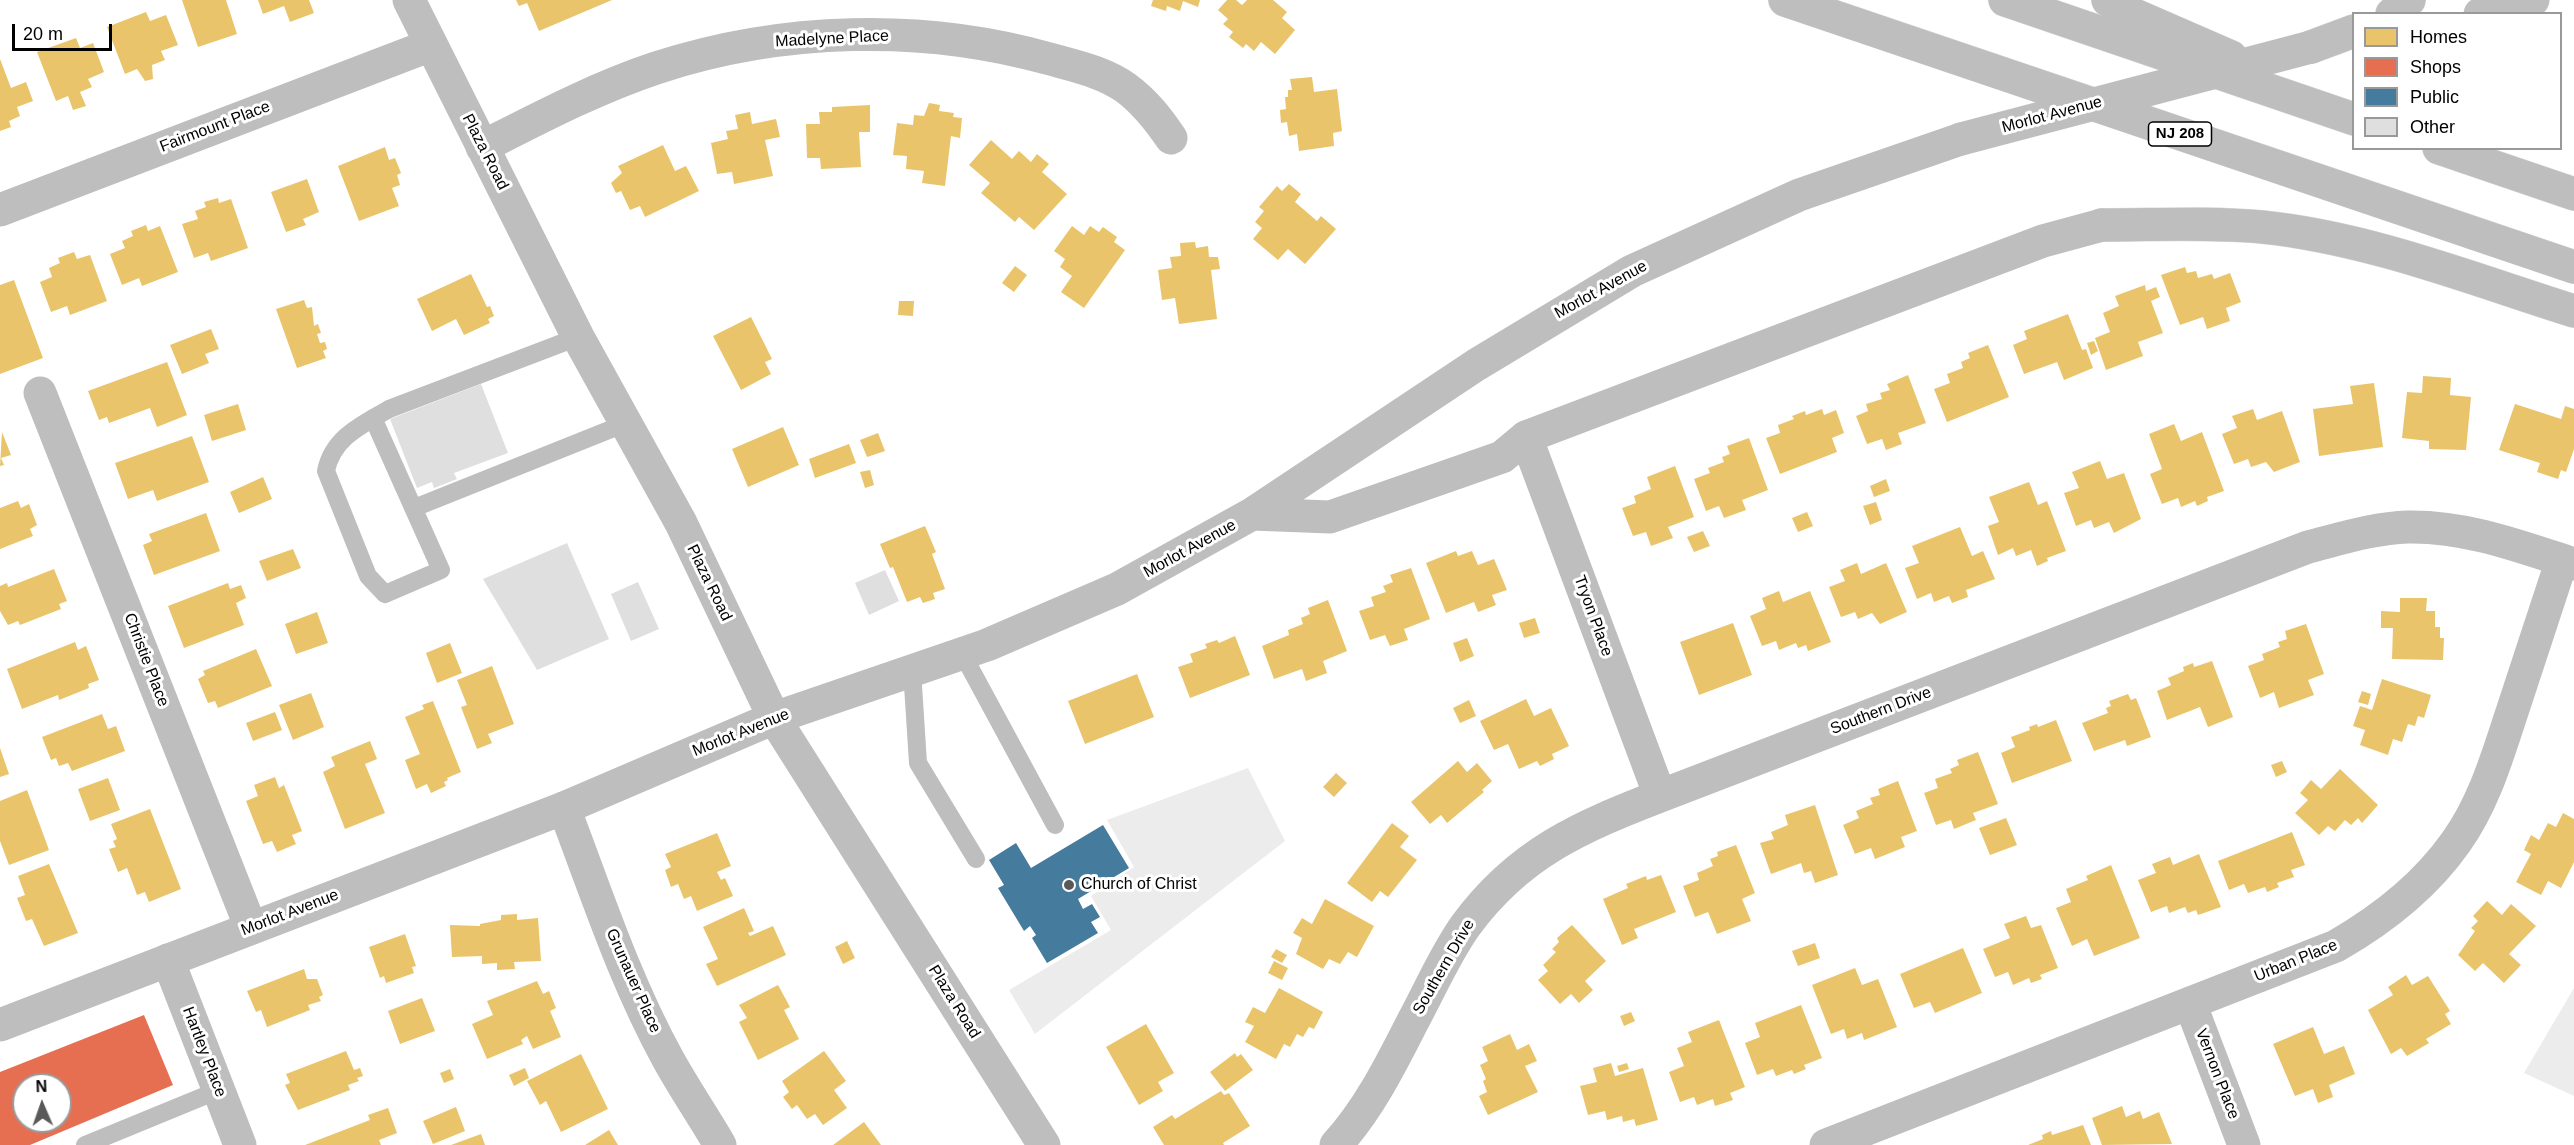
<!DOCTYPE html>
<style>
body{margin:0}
#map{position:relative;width:2574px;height:1145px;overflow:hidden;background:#fff;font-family:Arial,sans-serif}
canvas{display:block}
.legend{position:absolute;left:2352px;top:12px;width:210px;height:138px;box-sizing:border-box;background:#fff;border:2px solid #999;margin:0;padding:8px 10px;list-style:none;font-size:18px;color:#000}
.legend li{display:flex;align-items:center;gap:12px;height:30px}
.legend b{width:30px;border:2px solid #999}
.north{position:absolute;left:12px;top:1073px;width:60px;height:60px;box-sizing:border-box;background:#fff;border:2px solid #999;border-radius:50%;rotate:358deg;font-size:16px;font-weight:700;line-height:24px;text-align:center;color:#000}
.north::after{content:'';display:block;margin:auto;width:21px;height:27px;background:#595959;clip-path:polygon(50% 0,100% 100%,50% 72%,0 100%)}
.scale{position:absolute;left:12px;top:24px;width:100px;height:27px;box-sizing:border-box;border:3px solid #000;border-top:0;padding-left:8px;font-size:18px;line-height:21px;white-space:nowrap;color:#000;-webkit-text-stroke:4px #fff;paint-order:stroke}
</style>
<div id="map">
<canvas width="2574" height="1145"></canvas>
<ul class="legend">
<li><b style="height:16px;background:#e9c46a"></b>Homes</li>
<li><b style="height:16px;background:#e76f51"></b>Shops</li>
<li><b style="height:16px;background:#457b9d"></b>Public</li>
<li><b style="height:16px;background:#dfdfdf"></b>Other</li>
</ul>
<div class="north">N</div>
<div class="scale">20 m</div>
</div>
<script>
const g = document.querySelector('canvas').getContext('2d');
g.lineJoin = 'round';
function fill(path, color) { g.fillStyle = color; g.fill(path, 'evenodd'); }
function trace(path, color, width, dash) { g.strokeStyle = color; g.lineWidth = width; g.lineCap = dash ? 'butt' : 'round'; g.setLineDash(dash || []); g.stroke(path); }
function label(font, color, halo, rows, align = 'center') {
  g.font = font + ' Arial,sans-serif'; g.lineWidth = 6; g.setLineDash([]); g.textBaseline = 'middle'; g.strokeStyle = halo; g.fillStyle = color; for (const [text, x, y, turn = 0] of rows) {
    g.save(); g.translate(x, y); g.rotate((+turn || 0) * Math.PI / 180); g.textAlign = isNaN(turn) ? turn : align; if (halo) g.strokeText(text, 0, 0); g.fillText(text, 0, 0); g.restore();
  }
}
fill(new Path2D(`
 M1248,768l37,73 -250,193 -26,-44 102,-60 -20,-34 43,-29 -27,-47z
 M2574,988v108l-50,-23z`), '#ececec');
fill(new Path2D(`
 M182,0h44l11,34 -39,13z
 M258,0h51l5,13 -24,9 -6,-16 -21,8z
 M516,0h96l-73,31 -12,-28 -8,3z
 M1153,0h47l-2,7 -15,-6 -3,10 -13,-5 -1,5 -15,-5z
 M1227,0h9l6,5 5,-5h26l14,12 -5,6 13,12 -20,24 -14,-12 -7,9 -8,-7 -3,4 -14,-11 4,-5 -10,-8 5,-5 -10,-9z
 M146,12l4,9 16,-6 12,30 -17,6 4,9 -13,5 1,14 -8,2 -8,-12 -12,5 -18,-47z
 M76,38l4,10 13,-5 11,29 -16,7 4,8 -12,5 6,14 -13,4 -5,-14 -12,5 -19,-49z
 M0,59l11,29 15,-6 7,19 -16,6 3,9 -11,5 2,6 -11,4z
 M1312,77l2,15 23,-3 5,42 -9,2 1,13 -35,5 -2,-17 -8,2 -2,-14 -6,1 -1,-13 6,-1 -1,-12h3v-7h4l-2,-11z
 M929,103l11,2 -1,6 15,2 -1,4 9,1 -2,20 -9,-2 -6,50 -23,-3 2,-12 -18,-2 1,-13 -14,-1 4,-32 16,2 1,-10 10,1z
 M870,105v27h-11l2,35 -40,2 -1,-11h-13l-1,-34h14l-1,-12h13v-5z
 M750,112l2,12 24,-5 4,18 -15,3 8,36 -39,8 -2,-12 -15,2 -6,-31 17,-4 -2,-8 12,-2 -3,-14z
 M991,140l21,19 7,-8 12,11 6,-8 12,10 -7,8 25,22 -33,36 -15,-13 -4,5 -34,-29 9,-10 -21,-18z
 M663,145l12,26 11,-5 13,25 -54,26 -5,-11 -10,4 -9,-19 -5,2 -5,-10 11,-10 -4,-7z
 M385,147l4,13 6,-2 6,15 -4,2 3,10 -8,3 7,18 -40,15 -21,-55z
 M307,179l12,33 -16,7 3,6 -20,7 -15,-40z
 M1289,184l12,10 -6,8 22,19 4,-5 15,13 -31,35 -17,-15 -10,11 -25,-21 9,-11 -7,-6 9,-11 -5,-4 18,-21 5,5z
 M218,198l1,5 12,-4 17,49 -37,13 -3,-8 -14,5 -12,-34 16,-5 -3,-8 11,-4 -2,-5z
 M146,225l2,6 12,-5 18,46 -36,14 -3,-8 -17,7 -12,-31 15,-6 -3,-7 11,-5 -2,-5z
 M1072,226l12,9 6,-9 9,6 4,-5 14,10 -3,5 11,8 -41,58 -23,-16 11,-16 -12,-9 5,-8 -11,-8z
 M1195,242l1,6 12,-2 1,11h9l2,12 -9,1 6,49 -38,5 -4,-26 -13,2 -4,-30 14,-2 -2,-11 11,-1 -1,-13z
 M74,252l3,7 13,-4 17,46 -37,14 -3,-9 -16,6 -11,-30 12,-5 -3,-9 11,-5 -2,-5z
 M1015,266l12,9 -13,17 -12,-9z
 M2185,267l2,6 9,-2 2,7 14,-4 2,5 16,-6 11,29 -15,6 4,13 -23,8 -4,-12 -23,8 -19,-50z
 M471,274l16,33 3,-1 4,10 -6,3 2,4 -26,12 -8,-16 -24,12 -15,-32z
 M14,280l29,78 -43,16v-89z
 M2145,285l1,6 10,-4 4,10 -9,4 12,32 -25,9 5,14 -37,14 -11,-32 15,-6 -7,-19 16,-7 -4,-10z
 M304,300l3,8 5,-1 2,19 4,-2 3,9 -4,1 3,9 5,-1 2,7 -4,2 3,7 -29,10 -21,-59z
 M899,301h15l-1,15 -15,-1z
 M2068,314l14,36 4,-1 7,19 -29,12 -7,-18 -33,12 -11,-29 14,-6 -3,-8z
 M751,317l21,42 -7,3 6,12 -30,16 -28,-54z
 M211,329l8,20 -14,5 4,9 -27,11 -12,-29z
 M2094,341l4,10 -7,4 -4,-12z
 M1988,345l21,52 -62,25 -13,-33 16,-6 -3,-9 16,-6 -2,-6 9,-4 -2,-5z
 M167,362l20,53 -30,12 -7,-19 -41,15 -2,-6 -8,3 -11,-29z
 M1908,375l18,48 -28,10 4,11 -16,6 -4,-11 -15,5 -11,-28 12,-5 -2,-7 16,-5 -2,-6 10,-3 -3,-6z
 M2423,376l28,2 -1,17 21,2 -5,53 -37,-1v-8l-27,-3 5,-46 15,1z
 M2374,383l9,64 -64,9 -6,-47 40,-5 -3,-18z
 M238,404l8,26 -34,11 -8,-26z
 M2515,404l46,15 4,-13 9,3v40l-8,23 -5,-2 -3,9 -21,-7 3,-9 -41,-13z
 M1822,409l2,6 12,-5 8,23 -12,5 5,14 -57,22 -14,-36 14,-5 -2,-8 16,-6 -2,-3 13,-5 1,4z
 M2253,409l4,11 25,-9 18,51 -26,10 -8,-10 -15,5 -3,-8 -14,5 -12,-30 15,-6 -5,-12z
 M2174,424l7,17 21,-9 22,59 -17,6 1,4 -11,5 -2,-5 -14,6 -3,-9 -16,6 -12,-30 12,-5 -13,-35z
 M783,427l16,38 -51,22 -16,-38z
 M2,432l9,23 -10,3 3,7 -4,1z
 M878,433l7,18 -18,6 -7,-17z
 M192,436l17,46 -52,19 -4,-11 -25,9 -13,-36z
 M1749,438l19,52 -26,10 4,10 -22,8 -5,-12 -13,5 -12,-32 16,-6 -2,-5 16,-6 -2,-5 8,-3 -3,-8z
 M849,444l7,19 -41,15 -6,-19z
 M2100,461l7,18 17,-6 17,46 -27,14 -5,-11 -15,6 -3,-8 -15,6 -12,-33 15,-5 -7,-16z
 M1675,466l19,51 -26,10 5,11 -22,8 -5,-14 -13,4 -11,-28 14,-5 -2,-7 17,-7 -4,-12z
 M870,470l4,15 -9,3 -5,-16z
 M263,477l9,22 -33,14 -9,-21z
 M1886,479l4,12 -16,6 -4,-11z
 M2029,482l9,23 9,-4 19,50 -19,7 1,3 -11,5 -6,-16 -15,6 -3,-8 -15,7 -10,-29 11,-4 -10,-25z
 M18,501l3,7 8,-4 8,21 -7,4 3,7 -33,13v-41z
 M1876,502l6,18 -12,5 -7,-19z
 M1807,512l6,14 -15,6 -6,-14z
 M206,513l14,38 -66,24 -11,-30 9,-4 -3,-7z
 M925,526l11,26 -4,2 13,35 -12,4 2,6 -12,4 -3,-6 -13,5 -14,-35 -3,1 -10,-24z
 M1960,527l12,29 11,-5 12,28 -29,11 2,7 -16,6 -3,-7 -15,6 -3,-9 -14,6 -12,-31 14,-5 -7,-17z
 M1703,531l7,15 -16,6 -7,-15z
 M293,549l8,19 -34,13 -8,-20z
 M1456,551l2,5 14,-5 6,14 16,-6 13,31 -15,5 4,10 -18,7 -4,-10 -28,11 -20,-50z
 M1857,563l4,11 25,-11 21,49 -27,12 -8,-11 -14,6 -3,-7 -14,5 -12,-30 16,-6 -5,-11z
 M1411,568l19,51 -26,10 4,11 -18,6 -5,-11 -15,5 -11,-29 15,-5 -3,-9 15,-5 -3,-6 10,-4 -3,-7z
 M54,569l13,32 -8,3 2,5 -41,16 -2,-4 -10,4 -8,-14v-25l7,-3 1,4z
 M228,583l2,6 11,-4 5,13 -10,5 8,22 -60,23 -16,-42z
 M1779,591l4,11 27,-11 21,51 -23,9 -2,-6 -8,3 -2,-5 -17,7 -3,-9 -14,5 -12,-30 16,-7 -4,-11z
 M2400,598h27l-1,13h9v16h5v11h4l-1,22 -51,-1 1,-31h-12v-17l19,1z
 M1328,600l19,51 -24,10 4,12 -21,8 -4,-12 -28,10 -12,-33 27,-11 -1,-5 15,-6 -2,-6 9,-4 -2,-6z
 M317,612l11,31 -32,11 -11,-30z
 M1535,618l5,15 -16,5 -5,-15z
 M1733,623l19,52 -53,20 -19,-53z
 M2306,624l18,50 -16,6 6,15 -35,13 -5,-16 -14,6 -12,-32 16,-6 -2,-6 18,-7 -2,-5 9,-3 -2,-8z
 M1235,636l15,39 -60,23 -12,-31 15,-5 -3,-8 17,-6 -2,-4 12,-4 2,3z
 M1467,638l7,18 -14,6 -7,-19z
 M75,642l3,8 8,-4 13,34 -11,4 1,4 -30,12 -1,-5 -36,14 -15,-40z
 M450,643l12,30 -25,10 -11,-30z
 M256,649l16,37 -54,22 -3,-7 -7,2 -10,-24 7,-4 -2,-4z
 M2212,661l21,56 -25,10 -8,-20 -33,13 -10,-29 14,-6 -3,-7 16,-7 -1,-4 10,-4 1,4z
 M492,666l22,58 -26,10 4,9 -15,6 -16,-42 6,-2 -10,-25z
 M1137,674l17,43 -69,27 -17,-43z
 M2382,679l49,16 -7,23 -6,-2 -3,10 -7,-2 -6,18 -9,-3 -5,16 -28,-10 5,-15 -12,-4 7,-20 12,4z
 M2362,691l9,3 -3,11 -10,-3z
 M311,693l13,34 -31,13 -14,-35z
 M2128,694l3,6 5,-2 15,39 -24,9 -2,-6 -31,11 -12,-28 26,-10 -2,-5 5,-2 -2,-5z
 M1526,699l8,17 17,-8 18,38 -17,8 2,5 -14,7 -3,-5 -18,8 -11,-25 -14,6 -14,-29z
 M1469,700l7,16 -16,7 -7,-15z
 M433,701l28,71 -14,6 1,2 -4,2 2,4 -15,7 -4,-9 -11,5 -11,-29 15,-6 -15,-37 19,-8 -2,-4z
 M275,712l7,18 -29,11 -7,-18z
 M102,714l6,15 8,-3 9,25 -53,20 -4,-8 -9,3 -3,-8 -5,2 -9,-23z
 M2056,720l16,41 -60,22 -11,-30 14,-6 -4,-10 19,-7 -1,-3 8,-3 1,3z
 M370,741l7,18 -12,5 20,49 -40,16 -22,-57 12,-6 -4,-9z
 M0,748l9,26 -9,3z
 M1978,752l20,52 -25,9 3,7 -22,9 -3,-9 -15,5 -12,-32 14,-5 -3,-9 17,-6 -2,-4 9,-4 -2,-5z
 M1458,761l9,11 10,-9 15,18 -10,9 2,2 -37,31 -6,-8 -11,9 -19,-22z
 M2282,761l5,11 -11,5 -5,-12z
 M2340,769l38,36 -16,18 -4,-5 -7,7 -6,-5 -10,11 -7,-5 -9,9 -24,-22 13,-13 -8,-7 11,-13 10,9z
 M1336,773l11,10 -13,14 -11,-10z
 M275,777l4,11 5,-3 18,46 -10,4 4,9 -19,8 -5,-11 -9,3 -17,-43 12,-5 -4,-11z
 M108,778l12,32 -30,11 -12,-32z
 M1898,781l19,50 -16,6 4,10 -30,12 -4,-11 -16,6 -12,-29 16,-7 -3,-7 17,-7 -3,-6 10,-3 -2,-6z
 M27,790l22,60 -40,15 -9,-24v-40z
 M1815,805l23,70 -23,8 -4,-12 -7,2 -3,-10 -30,11 -11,-31 14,-4 -3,-7 17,-7 -3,-10z
 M150,809l31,80 -32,13 -4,-10 -8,3 -10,-27 -9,4 -9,-23 7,-2 -3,-6 4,-2 -6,-15z
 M2563,813l11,6v43l-13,26 -13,-7 -7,14 -25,-13 15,-28 -7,-4 7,-15 8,5 9,-17 8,4z
 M2006,818l11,27 -27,10 -11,-27z
 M1392,823l17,13 -9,11 17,13 -29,37 -8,-6 -8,11 -25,-19z
 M2292,832l13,33 -14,5 3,7 -17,6 2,4 -12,5 -2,-5 -17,6 -4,-9 -15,6 -11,-29z
 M717,833l14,33 -14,6 4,8 4,-2 8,18 -36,15 -6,-15 -7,3 -6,-15 -7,3 -6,-17 6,-3 -6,-13z
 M1736,845l19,48 -13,6 9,22 -34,13 -9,-22 -13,5 -12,-31 16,-6 -2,-7 16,-7 -3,-7 8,-3 -1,-4z
 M2199,854l22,53 -23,8 -2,-5 -8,3 -3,-6 -16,6 -2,-7 -16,6 -13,-32 18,-7 -4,-9 18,-7 3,8z
 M49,864l29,69 -34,13 -12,-27 -6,2 -9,-23 8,-3 -7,-19z
 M2111,865l29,73 -46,18 -7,-17 -15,7 -16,-38 15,-6 -5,-13 22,-9 -2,-4z
 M1661,875l15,37 -42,17 4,9 -16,7 -19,-46 25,-11 -2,-4 20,-8 1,4z
 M1325,899l49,27 -17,31 -9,-5 -8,12 -11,-5 -6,10 -27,-15 6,-16 -9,-5 9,-15 10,6z
 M2487,901l15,14 9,-11 25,22 -27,28 12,11 -17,18 -21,-20 -8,8 -17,-16 17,-24 -4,-3 7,-7 -5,-5z
 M744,908l10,23 -6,2 2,3 23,-10 13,29 -69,31 -11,-22 12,-5 -15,-32z
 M517,914v6l21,-2 3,43 -27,1 1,7 -18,1v-7l-15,1v-8l-30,1 -2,-32 30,1v-2l21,-4v-5z
 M2026,916l5,12 10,-3 17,43 -18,7 2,4 -11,4 -2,-5 -16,7 -5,-13 -13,5 -12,-28 27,-11 -6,-14z
 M1572,925l34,36 -21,20 8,9 -14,13 -8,-9 -11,10 -22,-24 10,-9 -5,-6 13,-13 -4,-3 7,-7 -2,-4z
 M405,934l11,32 -4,1 2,6 -28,10 -2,-7 -4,2 -11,-31z
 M847,941l8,17 -12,6 -8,-17z
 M1815,943l5,15 -22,8 -6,-15z
 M1963,948l19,45 -47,20 -5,-11 -16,6 -14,-34z
 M1276,949l11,6 -5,8 -11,-6z
 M1274,961l14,7 -6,12 -14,-7z
 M1855,968l7,17 16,-6 19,48 -33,13 -2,-7 -15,6 -3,-10 -13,5 -19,-49z
 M304,969l3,10h10l6,16 -4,2 2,4 -13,4 2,5 -43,17 -6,-17 -5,2 -9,-21z
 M2406,975l6,10 16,-9 22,35 -5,3 6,10 -25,15 3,4 -22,13 -6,-8 -10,6 -23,-44 25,-15 -5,-8z
 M537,981l6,13 6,-3 7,17 -6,3 11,26 -28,12 -6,-13 -6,4 2,4 -36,15 -15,-35 21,-9 -6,-14z
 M778,985l12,22 -6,3 15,29 -41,21 -19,-38 8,-4 -8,-13z
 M1279,988l44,24 -9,17 -5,-2 -6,10 -6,-3 -7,13 -6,-3 -8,15 -31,-17 9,-16 -9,-4 8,-15 12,6z
 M422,998l13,33 -35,13 -12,-33z
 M1801,1005l21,53 -18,7 2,4 -12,5 -2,-4 -16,6 -3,-7 -16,6 -12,-32 15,-6 -5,-14z
 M1631,1012l4,9 -11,5 -4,-10z
 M1719,1020l26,67 -15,6 3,7 -18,6 -2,-7 -16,6 -3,-8 -14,5 -11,-30 15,-6 -7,-18 15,-6 -4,-10z
 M1146,1024l28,49 -16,9 5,9 -24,14 -33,-58z
 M2313,1027l11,27 20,-8 11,28 -26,11 4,12 -15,6 -5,-14 -18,7 -22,-52z
 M1510,1034l7,16 12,-6 8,17 -12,5 13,26 -50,23 -9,-19 8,-4 -4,-11 3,-2 -6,-14 8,-4 -6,-14z
 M346,1051l8,19 6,-2 3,8 -6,2 2,3 -11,4 2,5 -52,20 -13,-25 5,-2 -4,-9z
 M824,1051l22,30 -12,9 13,18 -24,17 -8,-11 -8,5 -10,-14 -5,4 -9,-12 6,-5 -7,-11z
 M1235,1053l2,4 4,-3 12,16 -28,21 -15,-19z
 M581,1054l27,55 -47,23 -15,-31 -6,4 -13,-24z
 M1611,1063l4,13 28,-8 15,52 -22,6 -2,-7 -11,3 -1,-6 -15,4 -2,-9 -17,4 -8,-29 17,-4 -4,-14z
 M1627,1063l2,6 -10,3 -2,-6z
 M525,1068l4,10 -15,8 -5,-11z
 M450,1069l4,10 -10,4 -4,-10z
 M1221,1091l3,4 5,-2 21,33 -27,17 1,2h-60l-11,-18 19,-12 3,4z
 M2122,1106l4,11 14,-6 3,8 16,-7 13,32 -70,1 -10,-27z
 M456,1107l9,24 -32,13 -10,-23z
 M388,1108l9,25 -18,7 2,5h-76l65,-25 -2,-5z
 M864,1122l17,23h-48z
 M2083,1125l8,20h-63l15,-6 -1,-4 9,-4 1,4z
 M609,1130l9,15h-33z
 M481,1134l4,11h-34z`), '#e9c46a');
fill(new Path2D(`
 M144,1015l29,70 -143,60h-30v-73zM24,1085h36v36h-36z`), '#e76f51');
fill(new Path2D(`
 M1103,825l26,43 -51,31 5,10 9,-5 8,13 -9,5 7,11 -51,30 -15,-25 4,-3 -6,-9 -6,5 -26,-43 6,-3 -15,-25 27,-17 15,25z`), '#457b9d');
fill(new Path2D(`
 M481,384l27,69 -54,20 3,6 -23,9 -2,-6 -15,6 -27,-69z
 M567,543l42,96 -72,31 -54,-91z
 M885,570l14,31 -30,14 -14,-32z
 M638,582l21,47 -28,12 -20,-47z`), '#dfdfdf');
const trunk = new Path2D(`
 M1785,0l789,267
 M2005,0l349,119
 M2108,0l22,13 101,44
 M2392,14l17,-14
 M2311,47l43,-16
 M2439,148l135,46
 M2102,225c53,0 107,-3 160,2 107,11 210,52 312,84`);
trace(trunk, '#dbdbdb', 34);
trace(new Path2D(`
 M373,418l68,152 -56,24 -17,-18 -42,-105c7,-34 36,-46 63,-62l189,-72
 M414,508l210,-84
 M962,653l93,172
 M912,670l6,93 58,96
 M85,1145l134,-55`), '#bebebe', 18);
trace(new Path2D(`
 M482,147c57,-29 114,-59 174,-79 125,-41 267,-45 394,-9 25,7 54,13 76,29 19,14 32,31 45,50
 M0,210l431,-165
 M40,393l211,535
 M1526,437l134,359
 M564,808c32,84 60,171 104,251 16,29 35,57 52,86
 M168,960l72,185
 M2190,1003l54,142
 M1336,1145c33,-36 55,-81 77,-124 17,-31 32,-67 53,-96 53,-72 114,-98 194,-129l648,-249c32,-8 66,-19 100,-20 58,-1 111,19 166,37
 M1826,1145l510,-199c47,-27 89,-60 120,-104 28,-39 41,-85 56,-130 16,-50 33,-101 50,-152`), '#bebebe', 33);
trace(new Path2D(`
 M409,0l169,337 103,186 93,195 270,427
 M2480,14l53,-14
 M1252,514l78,3 172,-60 24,-20 517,-196 59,-16
 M0,1025l564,-217 210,-90 213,-73 130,-56 135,-75 224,-149 156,-94 167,-76 162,-56`), '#bebebe', 33);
trace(trunk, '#bebebe', 33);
trace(new Path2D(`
 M1961,139l350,-92`), '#bebebe', 33);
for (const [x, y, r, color] of [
 [1069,885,6,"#595959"]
]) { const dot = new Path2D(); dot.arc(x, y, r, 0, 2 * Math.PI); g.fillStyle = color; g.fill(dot); trace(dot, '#fff', 2); }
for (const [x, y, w] of [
 [2180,134,63]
]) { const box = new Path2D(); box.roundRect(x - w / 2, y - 12, w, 24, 4.5); g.fillStyle = '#fff'; g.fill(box); trace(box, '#000', 1.5); }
label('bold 15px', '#000', null, [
 ["NJ 208",2180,134]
]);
label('16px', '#000', '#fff', [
 ["Madelyne Place",832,39,-3],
 ["Morlot Avenue",2052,115,-15],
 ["Fairmount Place",215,127,-21],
 ["Plaza Road",485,152,63],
 ["Morlot Avenue",1601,290,-29],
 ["Morlot Avenue",1190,549,-29],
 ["Plaza Road",709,583,64],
 ["Tryon Place",1593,616,70],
 ["Christie Place",146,660,69],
 ["Southern Drive",1881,711,-21],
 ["Morlot Avenue",741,733,-22],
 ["Morlot Avenue",290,913,-21],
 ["Urban Place",2296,961,-22],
 ["Southern Drive",1444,967,-60],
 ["Grunauer Place",633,981,66],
 ["Plaza Road",954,1002,58],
 ["Hartley Place",204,1052,69],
 ["Vernon Place",2217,1074,69]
]);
label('16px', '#000', '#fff', [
 ["Church of Christ",1081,885]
], 'left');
</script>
